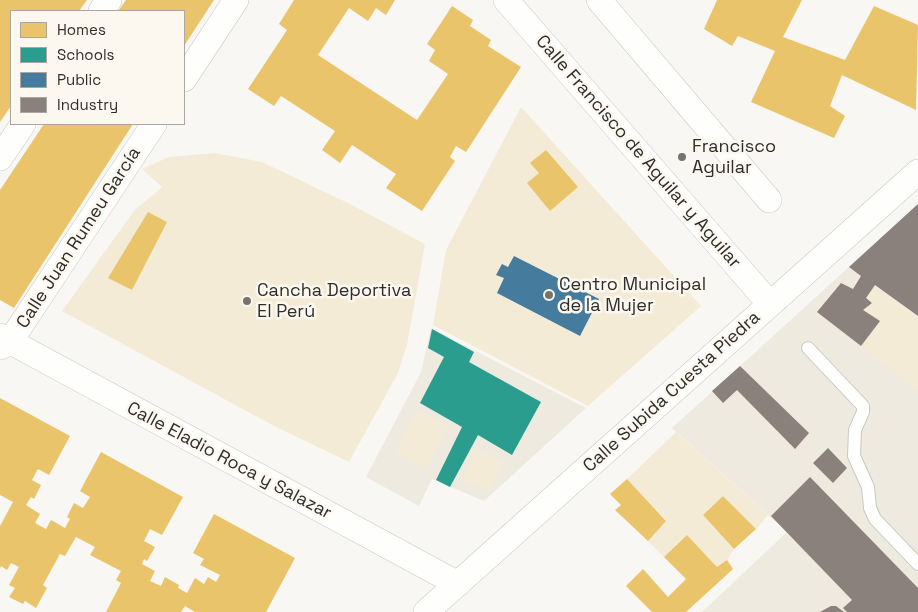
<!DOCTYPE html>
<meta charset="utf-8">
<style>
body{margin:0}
#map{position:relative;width:918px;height:612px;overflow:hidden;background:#f9f7f3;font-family:"Space Grotesk",sans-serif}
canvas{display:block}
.legend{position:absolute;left:10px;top:10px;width:175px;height:115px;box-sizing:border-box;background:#fcf8f0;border:1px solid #aaa7a1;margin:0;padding:6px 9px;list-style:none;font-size:15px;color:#2e2d2a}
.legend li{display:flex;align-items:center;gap:10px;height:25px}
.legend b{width:25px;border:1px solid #aaa7a1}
</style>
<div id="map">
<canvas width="918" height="612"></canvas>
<ul class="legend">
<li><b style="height:14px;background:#e9c46a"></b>Homes</li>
<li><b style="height:14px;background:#2a9d8f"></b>Schools</li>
<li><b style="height:14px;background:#457b9d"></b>Public</li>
<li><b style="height:14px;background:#8a817c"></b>Industry</li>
</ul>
</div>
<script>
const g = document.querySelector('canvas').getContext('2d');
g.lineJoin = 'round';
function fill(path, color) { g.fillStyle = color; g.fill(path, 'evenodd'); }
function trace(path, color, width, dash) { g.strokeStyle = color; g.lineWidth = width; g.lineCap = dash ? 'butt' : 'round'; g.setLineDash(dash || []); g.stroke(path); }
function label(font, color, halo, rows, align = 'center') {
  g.font = font + ' "Space Grotesk",sans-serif'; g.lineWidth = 5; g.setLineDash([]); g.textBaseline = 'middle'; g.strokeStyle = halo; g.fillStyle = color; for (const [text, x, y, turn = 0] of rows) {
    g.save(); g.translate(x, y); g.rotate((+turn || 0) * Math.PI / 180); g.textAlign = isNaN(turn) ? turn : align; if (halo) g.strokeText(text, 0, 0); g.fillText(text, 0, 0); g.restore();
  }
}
fill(new Path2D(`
 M918,204v408h-216l85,-80 -115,-104z
 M431,328l155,80 -102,93 -52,-22 -13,27 -53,-29 55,-105z`), '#eeeadf');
fill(new Path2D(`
 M521,107l180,199 -113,100 -155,-81 13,-75z
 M215,153l47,9 88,42 75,40 -18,101 -9,28 -49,89 -75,-36 -212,-115 72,-100 28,-24 -20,-18 27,-12z
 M875,285l43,31v75l-57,-45 18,-25 -16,-11 9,-7 -6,-5z
 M418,411l30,15 -22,43 -31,-16z
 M676,432l92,83 -12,14 -33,-33 -20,19 31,34 -7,11 -10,7 -30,-32 -23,22 -16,-16 18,-21 -39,-41z
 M476,449l28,14 -14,28 -29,-11z`), '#f4ebd6');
fill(new Path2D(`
 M0,0h87l-8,11h-68v95l-11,16z
 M126,0h88l-30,46v-35h-66z
 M294,0h101l-9,15 -10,-7 -8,13 -19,-13 -31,47 99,65 31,-46 -19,-13 6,-11 -8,-6 25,-38 21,14 -3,6 21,14 -3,6 33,21 -55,85 -10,-6 -6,11 5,4 -33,50 -36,-23 10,-14 -44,-29 -12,18 -18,-13 13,-19 -54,-35 -7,10 -26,-17 39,-59 -8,-6z
 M717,0h85l-19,37 62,23 29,-54 44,19 -2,85 -74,-35 -12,31 15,10 -11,22 -83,-36 24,-51 -37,-15 -6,10 -28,-17z
 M44,124h89l-119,184 -14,-8v-110z
 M546,150l32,37 -28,24 -23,-28 12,-10 -9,-10z
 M148,212l19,10 -35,68 -24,-12z
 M0,398l70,38 -21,39 -11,-6 -6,11 9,5 -7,14 -3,-2 -5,8 14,9 -5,9 11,6 5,-9 14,8 5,-9 -3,-2 7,-14 9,5 7,-11 -10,-6 21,-39 82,45 -21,38 -12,-6 -6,12 11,6 -8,14 -3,-2 -2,5 13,7 -5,10 11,5 4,-9 14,8 -1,3 9,5 8,-15 9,6 4,-7 8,5 4,-7 -20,-10 4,-6 -11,-6 21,-39 81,44 -29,54h-71l-10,-6 -4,6h-75l15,-29 -5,-3 5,-9 -31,-16 5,-8 -19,-10 -11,19 -5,-2 -17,31 4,3 -11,20 -11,-7 -2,3 -14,-7 6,-9 -6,-3 10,-18 -8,-4 -4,7 -6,-4 -1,3v-43l13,-24 -13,-7z
 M627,479l39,42 -18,20 -33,-31 6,-5 -11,-11z
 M723,496l33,33 -22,20 -31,-34z
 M687,535l30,32 10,-7 6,9 -47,43h-34l-26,-26 17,-17 25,28 18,-18 -22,-22z`), '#e9c46a');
fill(new Path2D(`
 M432,329l42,23 -5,10 72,40 -29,53 -34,-20 -28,52 -14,-7 26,-53 -42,-24 24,-46 -16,-9z`), '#2a9d8f');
fill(new Path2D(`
 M514,256l85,43 -19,37 -83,-43 7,-15 -8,-3 6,-11 6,3z`), '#457b9d');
fill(new Path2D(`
 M918,204v112l-43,-31 -9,13 6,5 -9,7 17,11 -19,25 -44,-34 24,-29 12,6 8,-13 -12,-9z
 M740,366l69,67 -14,16 -58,-59 -14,13 -11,-12z
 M828,448l19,20 -14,15 -20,-20z
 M810,477l108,111v24h-71l-4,-4 9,-8 -81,-84z
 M831,606h5l8,6h-24z`), '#8a817c');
const lane = new Path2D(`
 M808,348l55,58v6l-8,18 -1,26 14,31 2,21 5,11 43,45`);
const street = new Path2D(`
 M506,0l264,304
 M599,0l170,200
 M101,11l8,-11
 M184,79l52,-79
 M0,158l23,-34
 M0,336l458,248
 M0,347l9,-4 145,-219
 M426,612l492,-440`);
trace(lane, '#c9c8c5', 14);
trace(street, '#c9c8c5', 26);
trace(lane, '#fefefd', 12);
trace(street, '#fefefd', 25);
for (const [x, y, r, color] of [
 [682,157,5,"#757470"],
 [549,295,5,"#757470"],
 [247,301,5,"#757470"]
]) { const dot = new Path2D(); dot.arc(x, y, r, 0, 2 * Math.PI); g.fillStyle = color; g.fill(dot); trace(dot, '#fcf8f0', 2); }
label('18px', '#2e2d2a', '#fcf8f0', [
 ["Francisco",692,147],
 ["Aguilar",692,168],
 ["Centro Municipal",559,285],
 ["de la Mujer",559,306],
 ["Cancha Deportiva",257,291],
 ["El Perú",257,312]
], 'left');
label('18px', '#2e2d2a', '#fcf8f0', [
 ["Calle Francisco de Aguilar y Aguilar",638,152,49],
 ["Calle Juan Rumeu García",79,238,-57],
 ["Calle Subida Cuesta Piedra",672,392,-42],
 ["Calle Eladio Roca y Salazar",229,461,28]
]);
</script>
